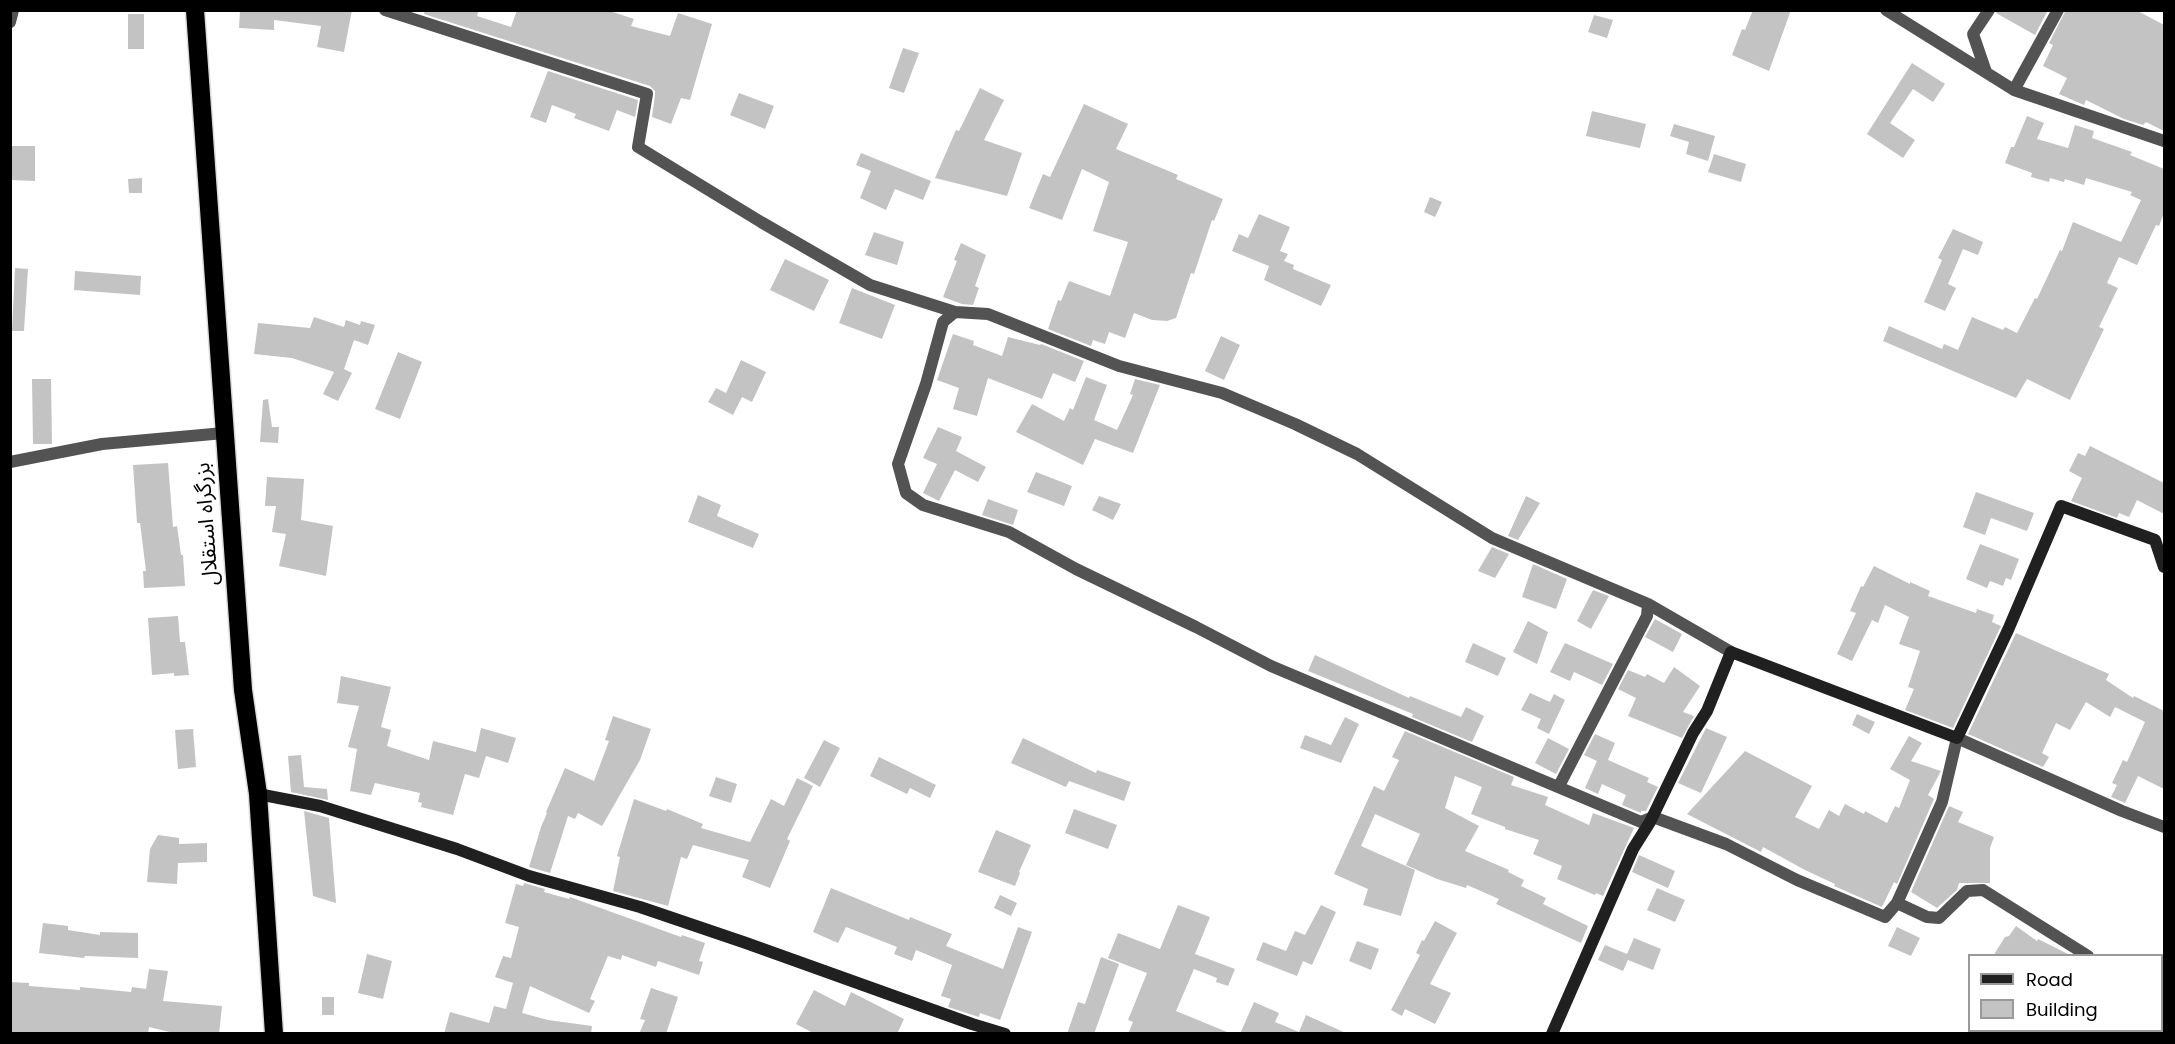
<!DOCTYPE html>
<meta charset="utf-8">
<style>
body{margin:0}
#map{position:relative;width:2175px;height:1044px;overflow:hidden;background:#fff;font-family:Poppins,sans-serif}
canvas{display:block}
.frame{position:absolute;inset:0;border:12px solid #000;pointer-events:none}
.legend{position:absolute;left:1968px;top:954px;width:195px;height:78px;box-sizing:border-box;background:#fff;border:2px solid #999;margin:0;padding:8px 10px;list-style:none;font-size:18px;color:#000}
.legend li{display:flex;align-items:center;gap:12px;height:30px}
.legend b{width:30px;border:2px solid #999}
</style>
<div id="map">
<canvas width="2175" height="1044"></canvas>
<div class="frame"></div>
<ul class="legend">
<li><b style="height:8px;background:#202020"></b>Road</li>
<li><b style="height:16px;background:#c3c3c3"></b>Building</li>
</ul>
</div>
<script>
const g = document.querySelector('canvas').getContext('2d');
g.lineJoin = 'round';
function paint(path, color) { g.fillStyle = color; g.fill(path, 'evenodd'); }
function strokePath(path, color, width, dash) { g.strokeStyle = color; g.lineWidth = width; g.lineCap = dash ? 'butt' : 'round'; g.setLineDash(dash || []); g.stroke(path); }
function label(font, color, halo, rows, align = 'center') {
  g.font = font + ' Poppins,"Noto Sans Arabic",sans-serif'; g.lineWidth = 6; g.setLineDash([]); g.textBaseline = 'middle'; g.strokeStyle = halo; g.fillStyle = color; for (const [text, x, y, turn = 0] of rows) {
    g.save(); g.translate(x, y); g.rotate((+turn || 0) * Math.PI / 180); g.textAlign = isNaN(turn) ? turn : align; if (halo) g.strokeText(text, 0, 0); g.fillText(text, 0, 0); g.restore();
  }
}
paint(new Path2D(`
 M240,10H352L344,52L317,47L321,26L274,20V30L239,28Z
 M425,10H479L477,16L511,27L517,10H607L634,19L631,26L670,36L678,13L712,24L690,100L681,98L671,124L652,117L655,95V91L650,86L424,14Z
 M1753,10H1791L1769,71L1732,55L1742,29L1745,30Z
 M1997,10H2048L2035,35L1996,13Z
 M2066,10H2136L2164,25V131L2146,122L2143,125L2124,119L2086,100L2084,105L2059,94L2067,78L2043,66L2053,45L2049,43Z
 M128,14H144V49H128Z
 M1594,15L1613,20L1607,38L1588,32Z
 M903,48L919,53L904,93L889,88Z
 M1912,63L1945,84L1933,102L1913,89L1890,123L1915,140L1903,158L1867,134Z
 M548,71L638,100L635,117L617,110L609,131L574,118L576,114L552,105L546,123L530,117Z
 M980,88L1004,100L984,140L1022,153L1007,196L935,178L956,130L959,131Z
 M739,93L774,106L765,129L730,115Z
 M1084,104L1128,124L1116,149L1178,175L1176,179L1223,199L1214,221L1212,220L1194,274L1191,273L1176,318L1167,321L1152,320L1134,313L1125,338L1109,332L1105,344L1093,340L1091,346L1048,329L1058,300L1061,301L1069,281L1110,296L1128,242L1093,231L1109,182L1082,169L1062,220L1029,208L1043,174L1050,177Z
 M1592,111L1646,124L1640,148L1586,136Z
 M2027,116L2044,123L2037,139L2068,148L2075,125L2094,131L2092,138L2132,152L2130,155L2164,169V213L2159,226L2156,225L2137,265L2119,257L2107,283L2118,288L2099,327L2104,329L2070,400L2027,379L2016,398L1883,341L1889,326L1942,349L1944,344L1958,350L1972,317L2003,330L2005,327L2017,333L2035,298L2037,299L2060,250L2062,251L2073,222L2121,242L2141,200L2130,195L2132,192L2086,178L2084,185L2065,179L2064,182L2050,178L2049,182L2031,177L2032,173L2005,163L2011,147H2014Z
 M1674,124L1715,136L1708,161L1686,154L1689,142L1670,136Z
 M10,146H35V181L10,180Z
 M861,153L931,181L923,200L895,189L886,210L860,198L871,171L856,165Z
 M1714,154L1746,164L1741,182L1708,172Z
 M142,178V193H129L128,179Z
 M1430,197L1442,202L1435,217L1424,212Z
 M1259,214L1290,227L1280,251L1288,254L1284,261L1294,265L1293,269L1331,285L1321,306L1264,280L1269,266L1232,251L1239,234L1248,238Z
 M1953,229L1983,242L1978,255L1963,249L1948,284L1956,288L1945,311L1924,302L1942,260L1938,258Z
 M874,232L904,242L897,265L865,255Z
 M961,243L986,255L975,286L979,288L973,305L962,304L943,297L957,261L954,260Z
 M785,259L829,280L814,311L770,290Z
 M15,268L28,269L24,331H12Z
 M75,271L141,276L140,295L74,290Z
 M852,288L895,305L882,339L839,323Z
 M314,317L344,327L346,320L360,325L361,321L375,325L368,345L354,340L344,369L352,373L338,401L323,394L334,372L292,358L254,354L258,323L310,328Z
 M953,334L974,341L973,345L1002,356L1008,337L1040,345L1041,344L1084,361L1075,382L1053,373L1042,399L988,378L977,416L953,409L959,388L937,380Z
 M1221,336L1240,345L1224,380L1205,371Z
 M398,352L422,362L400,419L375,409Z
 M741,360L766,372L752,402L742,397L733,415L708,402L716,388L726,393Z
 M1086,377L1107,385L1094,420L1117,430L1133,395L1130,394L1135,379L1160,385L1133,453L1095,439L1083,465L1016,432L1032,404L1064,421L1070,408L1073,410Z
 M32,379H51L52,444H33Z
 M268,399L272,427H279L278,443L260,442L263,400Z
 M938,427L962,437L956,451L986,467L978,482L955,470L939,501L923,493L937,464L923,458Z
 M2090,446L2164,483V514L2137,500L2129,517L2119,513L2117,518L2071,501L2082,478L2069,471L2078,453L2085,456Z
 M168,463L173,527L177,526L181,555H183L185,586L144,588L143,571H146L140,523H137L133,465Z
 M1036,472L1072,486L1064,506L1027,492Z
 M267,477L304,479L301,520L333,526L326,576L279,566L286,534L272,532L276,506H265Z
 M1976,492L2034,513L2027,531L1991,518L1985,535L1963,527Z
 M698,495L721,505L717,516L759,534L753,548L688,522Z
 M1099,496L1121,504L1113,520L1092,510Z
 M1526,496L1540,503L1518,540L1508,536Z
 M988,499L1018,510L1013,525L982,515Z
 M1980,544L2019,559L2011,580L2006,578L2003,586L1990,581L1987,588L1966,579Z
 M1492,547L1509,554L1495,578L1478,571Z
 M1533,564L1567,579L1556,609L1522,597Z
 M1874,566L1910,584V582L1930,591L1928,596L1976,613L1977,609L1994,615L1992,622L2001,626L1953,728L1905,710L1914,689L1908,687L1920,651L1899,644L1909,617L1885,605L1878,623L1872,620L1852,661L1837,654L1856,613L1850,611L1861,586L1863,587Z
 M1593,590L1609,596L1591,629L1577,621Z
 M178,616L180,642H185L189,675L174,676V673L152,675L148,618Z
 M1655,619L1682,634L1673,652L1645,637Z
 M1528,621L1548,632L1537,664L1513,652Z
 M2016,633L2109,674L2106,680L2133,698L2134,696L2164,711V789L2138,776L2125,803L2111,797L2117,785L2112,783L2123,760L2127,762L2145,722L2115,707L2110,717L2086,702L2070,730L2056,723L2042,753L2049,757L2043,767L1968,734Z
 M1473,643L1506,658L1498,676L1465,662Z
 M1565,643L1613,664L1602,685L1574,672L1570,681L1550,672Z
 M1315,655L1409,698L1410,696L1461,717L1466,707L1484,716L1472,742L1412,717L1413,714L1308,671Z
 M1674,667L1700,686L1683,712L1694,716L1682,738L1628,716L1636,698L1618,689L1628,670L1645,677L1647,674L1664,683Z
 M341,676L391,687L381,727L391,730L387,746L429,760L433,741L476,752L481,728L516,738L508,763L486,756L479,778L465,774L453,815L421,807L422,803L418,802L420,793L375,783L371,795L350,791L357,749L348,747L359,706L337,703Z
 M1530,693L1550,702L1554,694L1565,700L1549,734L1537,728L1541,719L1521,710Z
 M1857,714L1875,722L1869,734L1852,725Z
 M613,716L651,729L640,760L602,826L578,813L575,819L568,816L550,873L529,867L541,827L547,813L546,812L565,768L594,781L609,741L605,740Z
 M1345,717L1359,724L1341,763L1300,748L1305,735L1331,745Z
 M1706,728L1727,737L1701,793L1678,783Z
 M193,729L196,767L178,769L175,730Z
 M1405,731L1514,777L1511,785L1548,797L1545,805L1589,825L1593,813L1634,828L1603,896L1596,893L1595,895L1557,879L1562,866L1533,854L1539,840L1505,829V827L1471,814L1482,787L1455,776L1445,808L1479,826L1465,851L1509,870L1508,872L1524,880L1521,886L1546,898L1543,904L1588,926L1581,943L1496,904L1499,899L1467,885L1466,888L1437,879L1406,865L1420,834L1375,814L1361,846L1415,870L1401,916L1363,905L1368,889L1334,874L1374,786L1384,791L1399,760L1392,757Z
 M1595,734L1615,743L1608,760L1649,778L1647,782L1658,787L1646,811H1641V813L1622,805L1626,795L1602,784L1598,794L1585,788L1597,761L1584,755Z
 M1909,736L1922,743L1911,761L1941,771L1928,795L1934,799L1897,884L1894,882L1882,907L1834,886L1835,884L1805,870L1763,847L1761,852L1687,814L1745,751L1812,786L1795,817L1819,829L1829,810L1839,816L1845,804L1864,814L1865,811L1887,823L1895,806L1899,808L1910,780L1890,769Z
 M1023,738L1096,773L1097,770L1131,782L1124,801L1069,781L1066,787L1011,763Z
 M1548,738L1569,749L1556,774L1535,763Z
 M824,740L840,748L820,787L804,778Z
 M301,755L304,787L327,789L328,800L291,792L288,756Z
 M879,757L936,785L930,798L910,788L907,794L870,776Z
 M716,777L737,784L731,803L709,796Z
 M797,778L813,786L787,839L790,841L770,888L742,877L749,860L693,845L687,859L681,857L668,906L613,891L620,857L617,856L634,799L666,811L667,809L703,824L701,828L750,842L771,799L784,806Z
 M1949,806L1963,812L1958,822L1994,837L1990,848V883H1959L1957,890L1937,908L1911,892Z
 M1074,809L1117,825L1108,849L1065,833Z
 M304,811L329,818L336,903L313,896Z
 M996,830L1031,845L1019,872L1020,873L1015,886L978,872Z
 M158,835L179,838V844L207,843V862L178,863L177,884L147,882L150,849Z
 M1639,855L1675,871L1668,888L1632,872Z
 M524,883L545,889L544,892L569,899L570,897L681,937L682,935L705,943L699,961L703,962L699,975L658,961L656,967L622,955L621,960L608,956L590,999L595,1001L589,1013L530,986L522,1013L548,1020L592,1026L591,1034H444L450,1012L489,1023L494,1006L506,1009L513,983L495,977L503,956L511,958L519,927L505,923L516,884L523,886Z
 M831,888L909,920L910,917L952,934L946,946L1003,969L1018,927L1032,932L1000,1020L980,1013L979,1017L948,1007L951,999L941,996L952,965L916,950L912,961L894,954L897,947L846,927L838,943L813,932Z
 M1657,888L1685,900L1675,922L1647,910Z
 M1000,895L1017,903L1011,916L994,908Z
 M1178,905L1210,917L1195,954L1235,969L1228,986L1216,982L1217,978L1194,969L1176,1011L1232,1034H1128L1133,1022L1128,1020L1147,973L1108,958L1118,933L1160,949Z
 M1321,905L1336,912L1312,965L1303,961L1297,976L1256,960L1263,942L1286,951L1295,931L1305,935Z
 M1435,921L1457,933L1430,984L1451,993L1435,1024L1405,1009L1402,1016L1391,1010L1420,955L1416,953L1422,940L1424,941Z
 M43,923L68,926V930L100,935V932L138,933V958L85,956L84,958L39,953Z
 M2016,926L2037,941L2038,939L2072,956H1993L2005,937L2009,936Z
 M1897,927L1920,938L1911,956L1888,946Z
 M1634,938L1661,949L1653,970L1628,960L1623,971L1598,960L1605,945L1627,954Z
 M1357,941L1379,949L1371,970L1349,961Z
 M367,954L392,961L383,999L358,993Z
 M1101,957L1119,964L1094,1034H1067L1078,1002L1085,1004Z
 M149,969L168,971L163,1001L222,1006L219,1034H178L149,1027L148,1034H10V982L29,983V986L80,990V987L131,992L132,987L146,989Z
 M651,988L678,997L666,1034H639L645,1020L640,1019Z
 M814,990L845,1006L851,992L904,1019L897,1034H815L796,1024Z
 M322,997H334V1015H322Z
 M1254,1002L1279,1013L1275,1022L1299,1032L1306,1015L1348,1034H1240Z`), '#c3c3c3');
const highway = new Path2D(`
 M195,10L243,690L258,794L274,1034`);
strokePath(highway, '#dbdbdb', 21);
strokePath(new Path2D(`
 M385,10L647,94L638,147L761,222L870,285L955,312L988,314L1119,366L1222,393L1295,424L1357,454L1492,538L1648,604L1731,652
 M1886,10L2014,90L2164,141
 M10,22L13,10
 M1986,72L1973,34L1989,10
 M2014,90L2058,10
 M955,312L943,322L926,384L898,464L906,493L923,505L1009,532L1076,569L1196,627L1271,666L1641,822L1653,817L1726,844L1797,880L1885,917L1897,903L1927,917L1939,918L1967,891L1983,890L2088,956
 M10,462L102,444L224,433
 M1559,786L1647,616L1648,604
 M1897,903L1942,802L1957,738L2122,811L2164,827
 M2162,987L2164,988`), '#535353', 12);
strokePath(new Path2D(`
 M258,794L320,806L457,849L529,876L640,907L746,943L972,1024L1005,1034
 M1552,1034L1633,849L1650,822L1693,733L1707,711L1731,652L1957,738L2008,630L2061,506L2155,540L2164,567`), '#202020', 12);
strokePath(highway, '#000', 18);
label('21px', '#000', '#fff', [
 ["بزرگراه استقلال",208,524,-94]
]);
</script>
